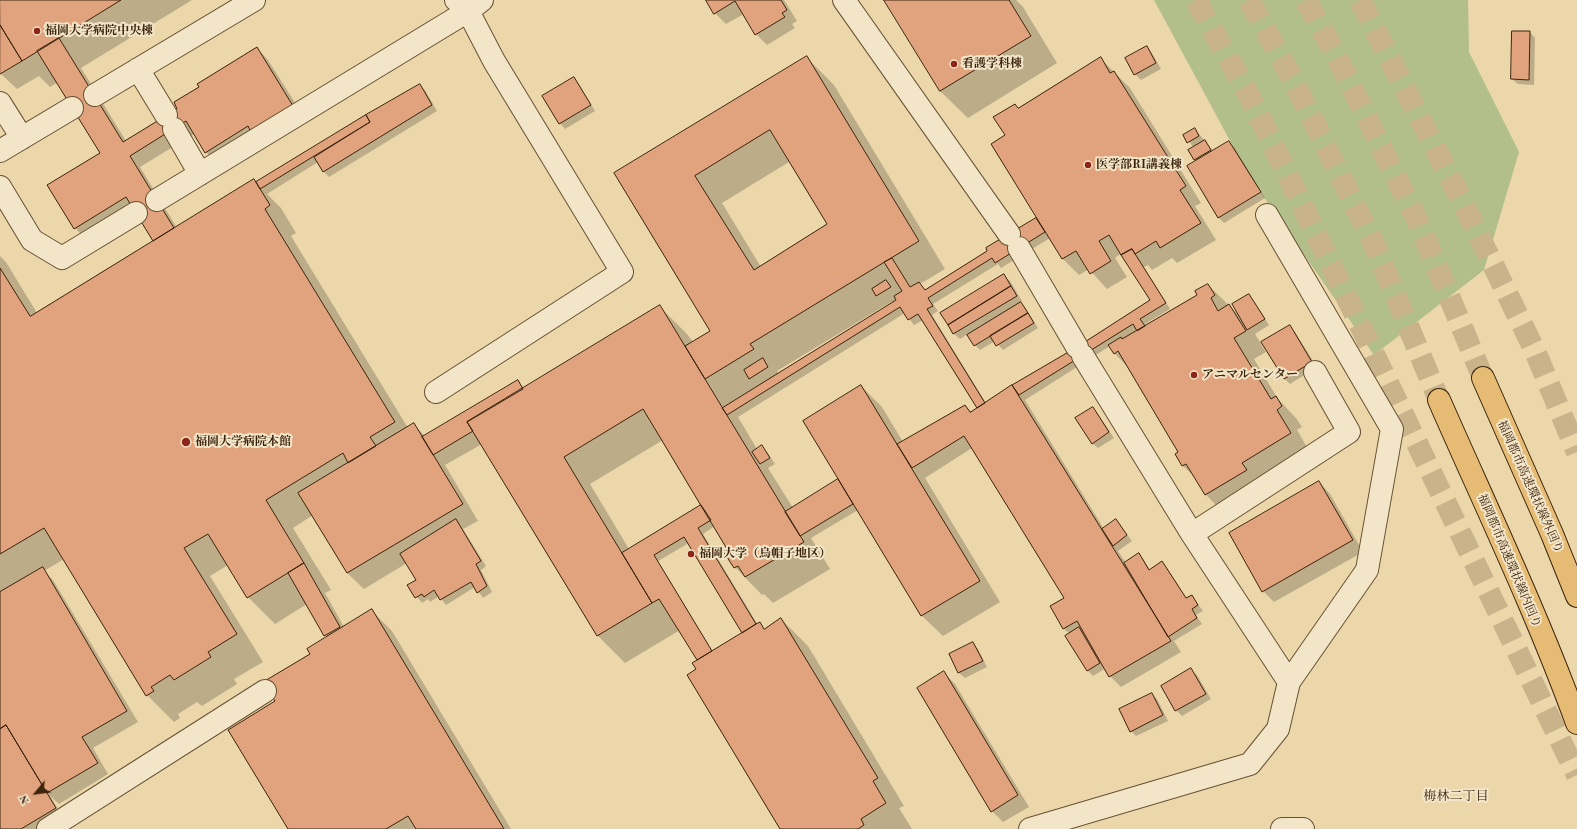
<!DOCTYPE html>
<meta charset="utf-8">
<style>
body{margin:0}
#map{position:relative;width:1577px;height:829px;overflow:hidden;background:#ebd7aa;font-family:"Old Standard TT",serif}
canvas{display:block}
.north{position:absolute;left:16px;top:773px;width:40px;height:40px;-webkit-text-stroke:3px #f2e5c8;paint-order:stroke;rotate:241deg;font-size:11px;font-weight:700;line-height:16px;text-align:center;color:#3c230c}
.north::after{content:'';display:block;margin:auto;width:14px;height:18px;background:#3c230c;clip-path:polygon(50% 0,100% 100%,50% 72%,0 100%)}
</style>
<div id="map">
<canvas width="1577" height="829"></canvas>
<div class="north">N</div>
</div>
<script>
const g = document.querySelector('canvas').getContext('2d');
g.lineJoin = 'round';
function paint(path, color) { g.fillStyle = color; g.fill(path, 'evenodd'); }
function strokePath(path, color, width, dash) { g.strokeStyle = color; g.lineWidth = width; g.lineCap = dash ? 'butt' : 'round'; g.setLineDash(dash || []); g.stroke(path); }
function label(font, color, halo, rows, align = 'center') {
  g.font = font + ' "Old Standard TT","Noto Serif JP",serif'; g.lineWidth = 4; g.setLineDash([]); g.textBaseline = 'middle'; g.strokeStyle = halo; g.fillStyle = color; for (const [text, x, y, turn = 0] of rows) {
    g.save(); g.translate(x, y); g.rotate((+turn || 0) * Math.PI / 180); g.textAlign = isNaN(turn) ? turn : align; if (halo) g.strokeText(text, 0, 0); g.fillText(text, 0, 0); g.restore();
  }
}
paint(new Path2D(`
 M1154,0H1468L1469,52L1519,152L1484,270L1374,355L1249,176Z`), '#b3bf8b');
paint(new Path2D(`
 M0,0H192L81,68L126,141L179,109L200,87L257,48L268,60L304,117L217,163L206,152L194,134L140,167L177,228L254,181L257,183L367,115L419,85L425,90L437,111L329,177L324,172L318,162L267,194L281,208L296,233L291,236L408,428L414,425L426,437L518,382L525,389L660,307L687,334L693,342L711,331L616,173L807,58L834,85L945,269L920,284L926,291L989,251L987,249L1037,218L1006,136L1019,109L1100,58L1130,88L1201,203L1195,206L1216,240L1177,263L1172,258L1152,270L1148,265L1144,267L1170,309L1145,324L1146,327L1198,296L1208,285L1239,315L1249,295L1254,301L1269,325L1255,334L1266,352L1254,359L1278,399L1296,418L1302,427L1297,430L1311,454L1226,515L1205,494L1197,479L1183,466L1176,454L1180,453L1130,369L1115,354L1110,346L1025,400L1104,529L1116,520L1132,541L1118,551L1126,563L1139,554L1144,560L1150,570L1162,562L1167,568L1187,599L1192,596L1203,611L1196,615L1202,624L1174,641L1181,652L1121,687L1110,676L1106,668L1093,676L1088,671L1066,636L1070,634L1064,629L1051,606L1065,598L972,448L925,478L1000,602L943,636L922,616L858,510L811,538L830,569L773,603L764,594L762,595L735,567L729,549L715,526L703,534L758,625L759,624L765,629L781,619L808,646L904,806L899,808L912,829H782L698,669V661L680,630L625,663L598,636L482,444L445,465L478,521L463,529L486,566L481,570L492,592L483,598L475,587L446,605L439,596L430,602L428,599L422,603L408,586L417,580L407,563L364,589L347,573L313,515L293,528L331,590L325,593L344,627L372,611L392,631L511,829H289L277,702L311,655L327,637L307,604L275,624L248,597L228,565L210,576L263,662L234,679L237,684L202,706L197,702L178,714L180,718L174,722L147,695L64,559L44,571L53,580L138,722L93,748L108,774L59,804L50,796L61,814L35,829H0V256L6,262L37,313L155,241L135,210L86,239L75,228L101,153L58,82L50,87L39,76L17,89L0,73ZM789,162L829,225L761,267L722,203ZM1050,238L1063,259L1079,275L1089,269L1107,289L1127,277L1115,258L1122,253L1151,300L1078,348L986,403L932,315L938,311L933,304L998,264L1001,268ZM891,302L892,303L779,374L777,371ZM905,313L914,325L923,320L978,408L972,412L965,406L903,442L882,407L861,386L840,480L793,508L768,468L775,464L767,452L762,447L757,449L738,417ZM663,440L702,505L629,549L590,484ZM689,543L744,633L713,652L658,561Z
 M707,0H784L797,21L792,24L795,28L767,45L756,34L744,14L726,24L715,13Z
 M886,0H1016L1023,7L1057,63L968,118L940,91Z
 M1530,32L1535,38L1534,85L1518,84L1512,79Z
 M1147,47L1152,53L1161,69L1141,80L1135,74L1127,59Z
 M574,78L579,84L595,111L565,129L560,123Z
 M1195,129L1213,151L1229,142L1234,147L1265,198L1224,223L1219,218L1188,167L1196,162L1194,160V148L1184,135Z
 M1004,276L1010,281L1022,301L1020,302L1026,309L1038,328L1003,350L995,341L980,350L975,345L968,334L960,339L954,334L942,313Z
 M1289,326L1295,332L1317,367L1290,384L1284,378Z
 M1093,409L1098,414L1114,438L1098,448L1092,443Z
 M1319,482L1330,494L1363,552L1274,602L1263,591Z
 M973,643L978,649L987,667L965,678L959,673L950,654Z
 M1191,670L1197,675L1211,699L1182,716L1176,710L1163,686Z
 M944,673L955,684L1029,807L1003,822L992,811Z
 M1152,694L1157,699L1168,721L1136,736L1131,731Z`), '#0003');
const building = new Path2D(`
 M0,0H121L22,61L0,25Z
 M706,0H781L787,10L782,13L785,17L755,35L735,1L714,14Z
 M884,0H1009L1031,36L940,91Z
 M0,25L22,61L0,74Z
 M1512,31H1530L1529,80L1511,79Z
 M59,38L123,142L177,109L174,102L199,87L197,84L257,47L293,106L251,132L248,126L205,153L186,121L130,156L174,228L153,241L126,197L74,229L47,185L100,153L37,51Z
 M1147,46L1156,63L1134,75L1125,58Z
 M807,56L919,241L750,344L754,349L705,379L685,346L710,331L614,173ZM770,130L827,224L754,270L695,176Z
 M1101,57L1110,73L1114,71L1186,186L1180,190L1201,223L1160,248L1156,241L1135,254L1132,249L1121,255L1109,235L1099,241L1111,261L1090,274L1076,251L1062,259L991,144L1005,135L993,117L1015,104L1018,108Z
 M574,77L591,105L559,124L542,96Z
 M420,84L432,105L323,172L314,157L370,122L366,115Z
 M366,115L370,122L260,189L256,182Z
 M1195,128L1199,136L1187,143L1183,135Z
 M1205,140L1211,150L1194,160L1188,150Z
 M1229,141L1261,192L1218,218L1187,166Z
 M254,179L270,205L265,209L395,422L370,437L376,446L348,463L343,453L266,500L304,563L247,598L208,534L184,548L237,634L208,652L211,657L174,680L170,675L151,687L154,691L146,696L44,528L0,554V268L30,316Z
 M1036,218L1045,232L995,263L992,258L928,298L933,306L927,309L985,403L977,408L918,314L908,320L900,307L727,415L722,408L896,300L894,296L902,291L884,262L892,258L910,287L919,282L925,290L987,251L986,248Z
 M1132,249L1166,303L1140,319L1145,326L1137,331L1133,324L1019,395L1012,385L1077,347L1150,300L1121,255Z
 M1004,274L1011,286L948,325L940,313Z
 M886,280L891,287L876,296L872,289Z
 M1208,284L1215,295L1211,298L1218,311L1229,304L1246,331L1234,338L1271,399L1276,396L1282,406L1277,410L1291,433L1242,463L1247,470L1205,495L1186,464L1182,466L1175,454L1178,452L1118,351L1114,354L1108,345L1121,337L1122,339L1197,295L1195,291Z
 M1011,286L1017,296L953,334L948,325Z
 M1249,294L1265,319L1247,330L1232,304Z
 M1021,302L1028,313L974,346L967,335Z
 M660,305L804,542L745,577L738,566L734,568L723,551L727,549L643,409L564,457L652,603L597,636L467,422Z
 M1028,313L1034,323L996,346L990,336Z
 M1290,325L1312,362L1284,379L1261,342Z
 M763,358L768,367L749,379L744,370Z
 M518,380L523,389L467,422L473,431L433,455L422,437Z
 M861,385L980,581L921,616L803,421Z
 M1012,385L1171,641L1109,677L1077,621L1063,629L1050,606L1064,598L964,436L912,468L897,444L965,405L970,412Z
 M1093,407L1109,432L1092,444L1075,418Z
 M414,423L463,504L347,573L298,493Z
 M762,445L770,458L760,464L752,452Z
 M838,479L853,504L800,536L785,512Z
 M1319,481L1353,540L1262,592L1229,533Z
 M701,505L711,520L698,528L756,624L742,633L684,537L654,555L712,651L697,660L659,599L652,603L622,553Z
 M456,519L481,561L476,564L487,586L477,593L471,582L440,600L434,590L424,597L422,594L415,598L407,585L416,580L400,554Z
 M1116,519L1127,535L1113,546L1102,529Z
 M1139,553L1149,570L1162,561L1186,598L1192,595L1198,605L1192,609L1197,618L1168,637L1124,563Z
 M304,563L340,627L324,636L288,573Z
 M43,567L127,711L82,737L98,763L47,793L6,725L0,729V592Z
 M372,609L504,829H416L408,816L386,829H288L228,730L275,701L263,682L310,654L307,649Z
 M781,618L878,778L873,781L886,803L861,819L864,825L858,829H780L687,675L696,669L692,663L756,624L760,622L764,629Z
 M1079,627L1100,663L1087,671L1065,636Z
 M973,642L983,661L958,673L949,654Z
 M1191,668L1206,694L1175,711L1161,686Z
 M944,671L1018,795L991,812L917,688Z
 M1152,693L1163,715L1130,732L1119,709Z
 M6,725L56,808L21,829H0V729Z`);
paint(building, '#e1a37e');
strokePath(building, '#3c230c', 1);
strokePath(new Path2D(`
 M1196,0L1251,99L1577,775
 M1249,0L1292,78L1374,244L1439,400
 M1306,0L1336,55L1419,224L1483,378
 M1360,0L1464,205L1535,351L1577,452`), '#c8b38a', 22, [22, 11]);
const minor = new Path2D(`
 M456,0L468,11L482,0
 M844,0L1009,234
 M138,69L166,115
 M95,95L254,0
 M0,103L22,138
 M174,129L200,174
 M0,151L72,108
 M0,187L32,240L62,258L136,213
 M157,200L468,11L494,61L622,272L436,392
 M1267,215L1392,429L1367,570L1289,682
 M1019,248L1077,347
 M1192,534L1349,432L1315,372
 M48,829L265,691
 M1030,829L1250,764L1278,729L1289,682L1192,534L1083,356
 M1282,829H1303`);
const highway = new Path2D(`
 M1483,378L1552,534L1577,596
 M1439,400C1486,507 1537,613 1577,723`);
strokePath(minor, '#685034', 24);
strokePath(highway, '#3c230c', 24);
strokePath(minor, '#f2e5c8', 22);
strokePath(highway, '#e6bc75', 22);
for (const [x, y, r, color] of [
 [37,31,4,"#8f2418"],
 [954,64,4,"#8f2418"],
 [1088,165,4,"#8f2418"],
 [1194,375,4,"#8f2418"],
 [186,442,5,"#8f2418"],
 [691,554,4,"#8f2418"]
]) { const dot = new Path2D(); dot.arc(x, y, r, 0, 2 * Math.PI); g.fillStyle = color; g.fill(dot); strokePath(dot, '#f2e5c8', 1.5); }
label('bold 12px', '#3c230c', '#f2e5c8', [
 ["福岡大学病院中央棟",45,31],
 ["看護学科棟",962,64],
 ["医学部RI講義棟",1096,165],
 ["アニマルセンター",1202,375],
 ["福岡大学病院本館",195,442],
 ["福岡大学（烏帽子地区）",699,554]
], 'left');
label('12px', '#3c230c', '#f2e5c8', [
 ["福岡都市高速環状線外回り",1530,487,66],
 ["福岡都市高速環状線内回り",1509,561,67]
]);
label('13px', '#3c230c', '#f2e5c8', [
 ["梅林二丁目",1456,797]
]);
</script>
